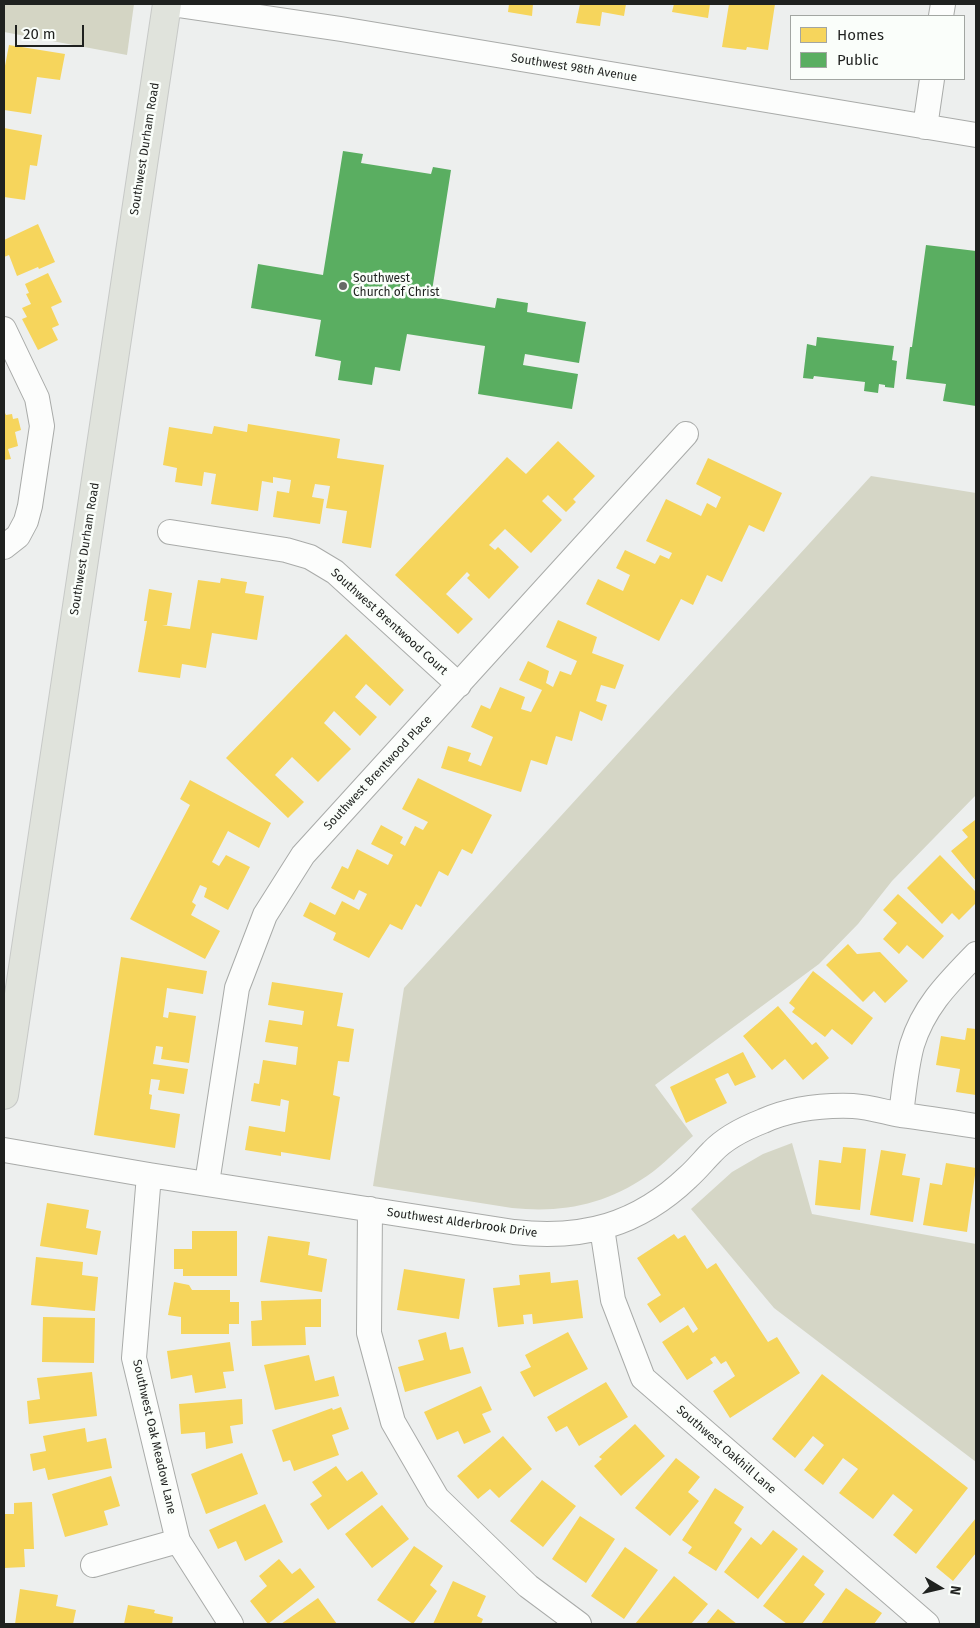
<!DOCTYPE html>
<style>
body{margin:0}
#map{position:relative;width:980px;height:1628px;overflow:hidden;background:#edefee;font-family:"Fira Sans",sans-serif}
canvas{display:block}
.frame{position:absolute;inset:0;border:5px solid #1f211f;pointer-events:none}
.legend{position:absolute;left:790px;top:15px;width:175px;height:65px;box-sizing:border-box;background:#fafefa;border:1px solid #a2a6a2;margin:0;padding:6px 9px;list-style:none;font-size:15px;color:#1f211f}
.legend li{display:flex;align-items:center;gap:10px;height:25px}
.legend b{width:25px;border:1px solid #a2a6a2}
.north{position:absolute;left:915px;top:1563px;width:50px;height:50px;-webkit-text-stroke:4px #fafefa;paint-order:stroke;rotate:99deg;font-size:14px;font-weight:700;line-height:20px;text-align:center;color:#1f211f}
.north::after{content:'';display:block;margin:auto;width:18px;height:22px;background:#1f211f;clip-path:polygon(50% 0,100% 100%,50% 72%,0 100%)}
.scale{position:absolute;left:15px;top:25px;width:69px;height:22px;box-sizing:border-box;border:2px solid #1f211f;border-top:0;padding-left:6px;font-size:15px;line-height:18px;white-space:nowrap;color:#1f211f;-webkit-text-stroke:4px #fafefa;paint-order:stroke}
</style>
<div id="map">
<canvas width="980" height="1628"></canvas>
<div class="frame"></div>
<ul class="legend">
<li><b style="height:14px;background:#f6d55c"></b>Homes</li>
<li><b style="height:14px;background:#5aae61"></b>Public</li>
</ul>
<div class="north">N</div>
<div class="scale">20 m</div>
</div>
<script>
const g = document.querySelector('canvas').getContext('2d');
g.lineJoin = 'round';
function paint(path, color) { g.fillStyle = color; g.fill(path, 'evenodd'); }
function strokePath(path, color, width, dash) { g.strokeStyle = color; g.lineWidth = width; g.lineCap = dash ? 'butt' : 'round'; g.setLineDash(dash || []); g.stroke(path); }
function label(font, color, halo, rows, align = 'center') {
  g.font = font + ' "Fira Sans",sans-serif'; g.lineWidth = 5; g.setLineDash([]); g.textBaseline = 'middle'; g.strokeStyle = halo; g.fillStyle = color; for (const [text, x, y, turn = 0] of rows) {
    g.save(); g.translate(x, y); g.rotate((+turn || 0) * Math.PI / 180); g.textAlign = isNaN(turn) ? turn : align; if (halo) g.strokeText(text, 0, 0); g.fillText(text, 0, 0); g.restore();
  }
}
paint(new Path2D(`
 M871,476L976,493V795L892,881L858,924L819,964L655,1085L693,1136C678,1149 663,1165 647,1176C604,1205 563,1213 512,1208L373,1186L404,988Z
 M792,1143L812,1214L976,1244V1462L774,1308L691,1209L732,1172L763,1154Z`), '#d5d6c6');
paint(new Path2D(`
 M4,4H134L127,55L4,32Z`), '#d4d5c4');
paint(new Path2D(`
 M509,4H533L532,16L508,12Z
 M580,4H626L624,16L602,12L600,26L576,23Z
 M674,4H710L708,18L672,12Z
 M729,4H775L768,50L747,47L746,50L722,47Z
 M9,45L65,54L60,80L37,77L31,114L4,110V71Z
 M4,128L42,135L37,166L30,165L25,200L4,197Z
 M38,224L55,262L39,269L38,267L17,276L9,255L4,257V240Z
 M48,273L62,302L51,307L59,325L52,328L58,340L38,350L22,319L27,317L22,308L31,304L26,294L29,293L25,284Z
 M4,411L6,415L12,414L13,419L18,418L21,430L15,432L18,446L8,449L11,459L4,460Z
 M248,424L340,439L337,458L384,465L371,548L342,543L347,511L326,508L330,486L315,484L312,497L324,499L320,524L273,517L277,491L289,493L291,480L273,477V483L262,481L258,511L211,504L216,474L204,472L202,486L175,482L177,468L163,465L169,427L212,434L214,426L247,432Z
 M558,441L595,476L573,499L576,502L566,512L548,495L542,501L562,520L531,553L505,529L489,545L495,550L498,547L519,567L489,599L467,578L470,575L467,572L446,594L473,619L458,634L395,575L507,457L526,474Z
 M708,458L782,493L764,532L749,525L722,582L707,575L693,605L681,599L659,641L586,604L598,579L623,591L630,575L616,568L625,550L655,564L660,555L669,559L672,553L646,541L666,499L701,516L707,503L716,508L721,497L696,484Z
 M221,578L247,582L245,593L264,596L257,640L212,633L206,668L182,664L180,678L138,672L147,621H144L149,589L172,593L167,625H162L190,629L198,580L220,583Z
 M558,620L597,637L592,653L624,665L615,689L601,685L596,701L607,705L602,721L580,711L572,741L556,736L547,765L531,760L521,792L441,768L448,746L471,753L468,761L481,766L493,737L471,727L481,705L490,709L500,687L525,697L521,709L531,712L542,690L519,680L528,661L549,671L546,683L553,687L560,671L571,675L577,661L546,647Z
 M346,634L404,690L390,706L366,684L355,697L377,717L360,736L334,711L324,723L351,749L318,782L292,757L275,775L304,802L288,818L226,758Z
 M418,778L492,815L472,854L462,849L448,876L439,871L421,907L416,904L402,930L390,924L369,958L333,940L336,933L303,916L310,902L335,915L342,901L359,910L367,894L359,890L354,900L331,888L342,866L348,869L357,849L388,865L393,855L371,844L381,825L403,837L400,843L405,846L415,826L423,830L428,822L402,809Z
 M190,780L271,823L259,848L228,831L212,862L219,866L226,855L250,867L228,910L204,897L207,888L200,885L192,902L196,905L191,915L220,931L205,959L130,919L190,805L180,799Z
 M975,820L976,821V881L951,851L968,837L962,830Z
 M940,855L976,892V903L959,920L952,913L942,924L907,888Z
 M898,894L944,936L923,959L907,945L899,954L883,939L897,923L883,910Z
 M848,944L857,954L880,952L908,981L885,1003L874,991L863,1002L826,965Z
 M121,957L207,971L203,994L167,988L163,1017L168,1018L169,1012L196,1016L189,1063L161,1059L163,1047L156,1046L153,1064L188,1069L184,1094L158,1090L160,1080L151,1079L149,1094L152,1095L150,1109L180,1114L175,1148L94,1135Z
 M813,971L873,1018L852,1045L832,1029L825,1037L792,1012L795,1008L789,1003Z
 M272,982L343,993L337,1026L354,1029L349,1062L338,1061L333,1095L340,1097L330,1160L281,1152V1156L245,1150L249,1126L285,1132L289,1101L281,1099L280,1106L251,1101L254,1083L259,1084L263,1060L296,1065L298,1047L265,1042L269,1020L302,1025L304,1011L268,1005Z
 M778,1006L812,1045L816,1042L829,1058L803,1080L785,1059L772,1070L743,1036Z
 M967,1028L976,1029V1095L956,1092L960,1069L936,1065L941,1036L965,1040Z
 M743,1052L756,1077L735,1086L728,1073L715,1079L727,1103L686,1123L670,1087Z
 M843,1147L866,1149L860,1210L815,1205L819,1160L841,1163Z
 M881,1150L906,1154L902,1175L920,1178L913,1222L870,1215Z
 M946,1163L976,1168L967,1232L923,1225L930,1183L942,1185Z
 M47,1203L89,1210L86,1228L101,1231L97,1255L40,1246Z
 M192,1231H237V1276H183V1269H174V1249H192Z
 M674,1234L678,1239L685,1235L707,1269L716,1263L768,1342L777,1337L800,1373L730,1418L713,1391L735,1376L726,1361L721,1364L715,1356L710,1359L713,1363L687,1380L662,1342L688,1325L693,1333L698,1329L684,1307L660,1323L647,1304L661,1295L637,1258Z
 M268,1236L310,1242L308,1255L327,1259L322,1292L260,1282Z
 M36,1257L83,1262L82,1275L98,1277L95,1311L31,1305Z
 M404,1269L465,1279L459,1319L397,1310Z
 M550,1272L551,1283L578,1280L583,1318L533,1324L532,1314L523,1315L524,1324L498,1327L493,1288L520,1285L519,1275Z
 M174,1282L189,1285L192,1290H230V1302H239V1324H229V1334H181V1317L168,1315Z
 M321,1299V1327H305L306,1345L252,1346L251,1321L262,1320L261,1301Z
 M43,1317L95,1318L94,1363L42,1362Z
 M446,1332L450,1350L463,1347L471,1373L405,1392L398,1367L424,1360L418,1340Z
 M568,1332L588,1369L534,1397L520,1372L531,1367L525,1355Z
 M230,1342L234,1371L223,1372L226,1388L195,1393L192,1375L171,1379L167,1351Z
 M309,1355L315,1381L334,1376L339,1396L275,1410L264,1365Z
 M92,1372L97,1416L29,1424L27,1401L40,1399L37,1378Z
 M822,1374L968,1488L916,1554L893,1535L913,1510L893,1494L873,1519L839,1493L858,1469L843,1458L823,1485L804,1470L824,1445L813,1436L795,1458L772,1439Z
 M606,1382L628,1417L579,1446L567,1426L556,1432L547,1417Z
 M481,1386L492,1410L482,1414L491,1432L464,1444L458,1431L437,1440L424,1412Z
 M242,1399L243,1424L230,1426L233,1443L206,1449L205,1432L181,1434L179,1404Z
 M341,1407L349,1429L332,1435L339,1455L294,1471L290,1460L283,1462L272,1430L332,1408L333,1410Z
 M635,1424L665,1456L621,1496L594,1466L602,1459L599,1457Z
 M85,1428L87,1442L106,1438L112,1468L48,1480L45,1468L33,1471L30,1454L46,1451L43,1436Z
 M503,1436L532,1469L499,1498L490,1489L478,1499L457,1476Z
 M242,1453L258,1494L206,1514L191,1474Z
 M676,1458L700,1477L688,1492L699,1501L670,1536L635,1508Z
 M336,1466L347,1481L362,1471L378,1494L328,1530L310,1504L322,1496L312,1482Z
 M111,1476L120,1506L104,1511L108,1525L65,1537L52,1494Z
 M542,1480L576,1506L543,1547L510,1521Z
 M715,1488L744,1507L734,1523L742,1529L716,1571L688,1553L692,1547L682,1540Z
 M32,1502L34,1549H24L25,1567L4,1568V1514H14V1503Z
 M265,1504L283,1542L245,1561L236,1541L218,1549L209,1530Z
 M382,1505L409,1539L372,1568L345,1534Z
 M580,1516L615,1539L586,1583L552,1559Z
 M976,1518V1553L953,1581L936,1567Z
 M773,1530L798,1549L758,1599L724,1572L751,1537L761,1545Z
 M414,1546L443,1566L430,1585L437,1591L413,1624L377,1600Z
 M625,1547L658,1570L624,1619L591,1596Z
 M803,1555L824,1571L814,1585L825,1594L802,1624H787L763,1606Z
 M279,1559L292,1574L300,1568L315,1587L268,1624L250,1601L267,1586L259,1576Z
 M674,1576L708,1604L691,1624H635Z
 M453,1581L486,1596L477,1616L483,1619L481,1624H433Z
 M846,1588L882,1613L874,1624H821Z
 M20,1589L58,1595L56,1606L76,1610L73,1624H15Z
 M318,1598L337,1624H281Z
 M128,1605L155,1610L154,1613L173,1617L172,1624H124Z
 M718,1609L737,1624H706Z`), '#f6d55c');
paint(new Path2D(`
 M343,151L363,154L361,163L431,174L433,167L451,170L431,297L495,308L497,298L528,303L527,312L586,322L579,363L525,354L523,365L578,374L572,409L478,394L485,346L407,334L400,371L375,367L372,385L338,380L341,361L315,356L321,320L251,308L258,264L323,275Z
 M926,245L976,251V406L943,401L946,384L906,379L910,347H912Z
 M817,337L894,346L892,360L897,361L894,388L885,387V385L879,384L878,393L864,391L865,382L814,376L813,379L803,378L807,344L816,346Z`), '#5aae61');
const minor = new Path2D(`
 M171,4L341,29L976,135
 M941,16L943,4
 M925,127L932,79
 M4,329L37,398L42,426L30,506L26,521L18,536L4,547
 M170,532L286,550L310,557L335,572L459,685
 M901,1114C904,1092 906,1067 912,1045C924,1006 949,982 976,954
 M4,1150L149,1175L514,1232C583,1240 638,1225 688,1177C697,1169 704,1160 712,1152C725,1138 745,1128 763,1121C790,1109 824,1105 853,1106C869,1107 885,1112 901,1115C926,1118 951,1122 976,1126
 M149,1175L134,1358L178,1541L231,1624
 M207,1183L237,988L265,915L303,855L686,434
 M370,1209L369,1333L393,1422L437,1498L528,1586L579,1624
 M602,1228L613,1300L643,1378L927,1624
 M93,1565L178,1541`);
const major = new Path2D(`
 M4,1095L167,4`);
strokePath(minor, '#a9aba9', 26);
strokePath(major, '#c7c9c7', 30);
strokePath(minor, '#fcfdfc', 24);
strokePath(major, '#e0e3dc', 28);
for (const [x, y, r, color] of [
 [343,286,5,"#676967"]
]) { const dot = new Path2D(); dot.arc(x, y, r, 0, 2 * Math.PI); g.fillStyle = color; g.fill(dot); strokePath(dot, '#fafefa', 2); }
label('12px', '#1f211f', '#fafefa', [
 ["Southwest 98th Avenue",574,68,9],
 ["Southwest Durham Road",145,149,-81],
 ["Southwest Durham Road",85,549,-81],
 ["Southwest Brentwood Court",389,622,42],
 ["Southwest Brentwood Place",378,773,-47],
 ["Southwest Alderbrook Drive",462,1223,8],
 ["Southwest Oak Meadow Lane",154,1437,77],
 ["Southwest Oakhill Lane",726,1450,41]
]);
label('12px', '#1f211f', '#fafefa', [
 ["Southwest",353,279],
 ["Church of Christ",353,293]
], 'left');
</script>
